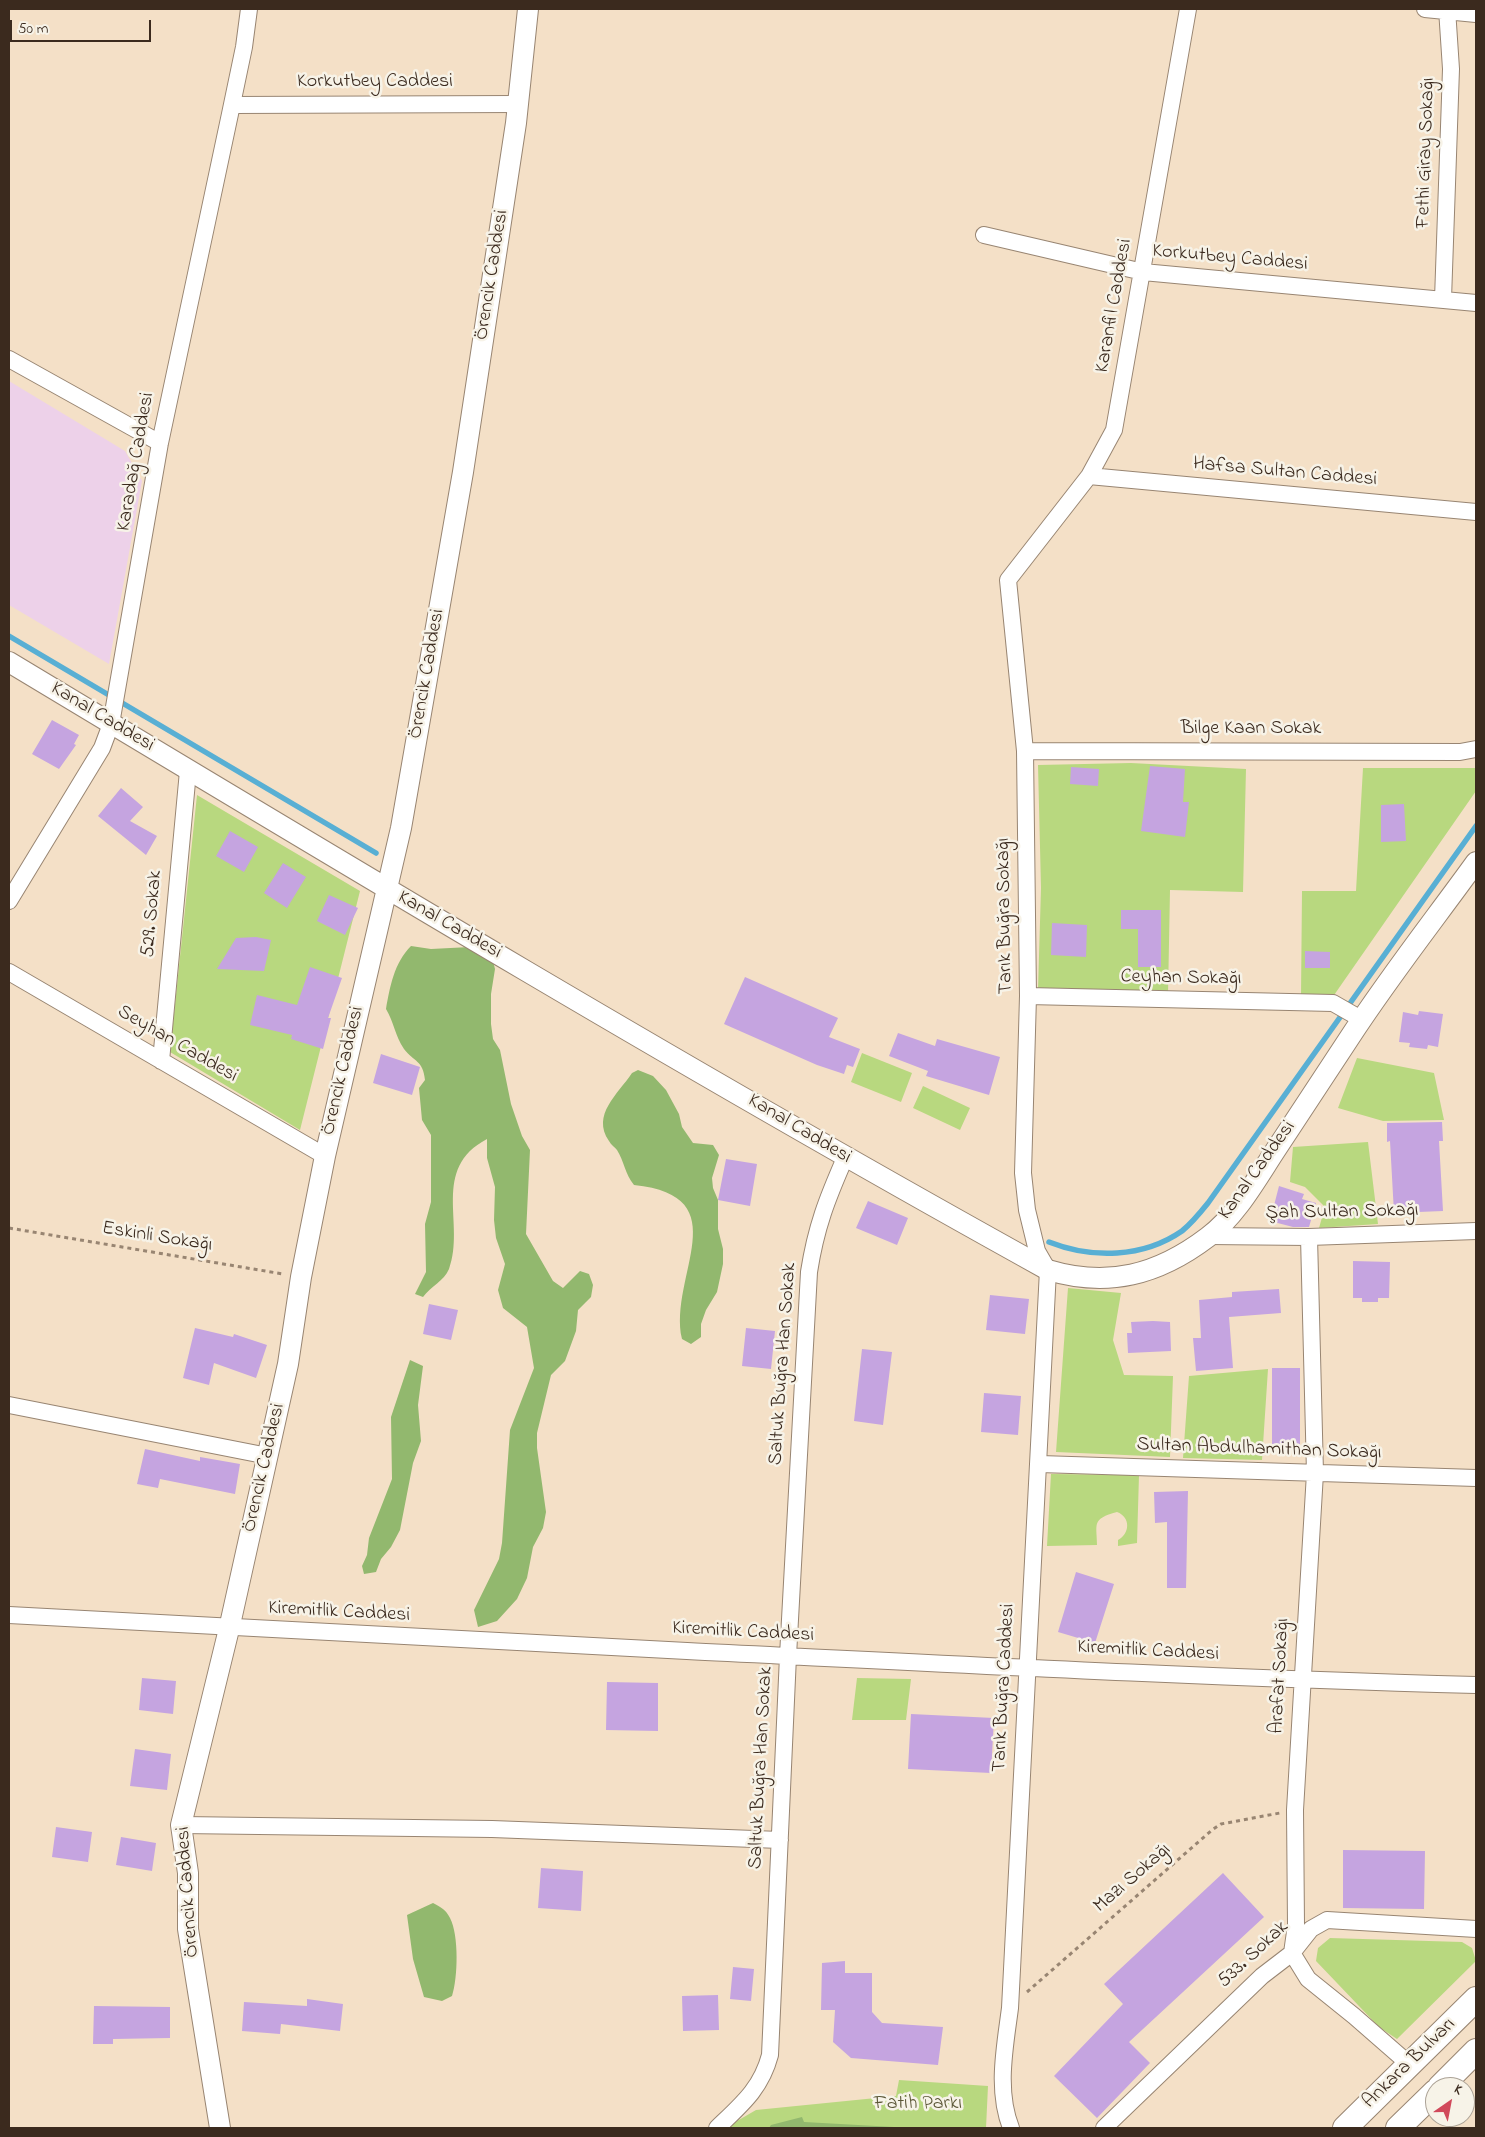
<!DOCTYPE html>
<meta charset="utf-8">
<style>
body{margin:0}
#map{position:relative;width:1485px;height:2137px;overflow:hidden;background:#f4e0c7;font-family:"Indie Flower",sans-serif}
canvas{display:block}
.frame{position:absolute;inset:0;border:10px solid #3b2a1e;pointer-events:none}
.north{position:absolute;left:1425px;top:2077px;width:50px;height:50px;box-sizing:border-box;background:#f7f3e8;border:1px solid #aca397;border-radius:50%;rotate:33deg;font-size:14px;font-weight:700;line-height:20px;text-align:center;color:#3b2a1e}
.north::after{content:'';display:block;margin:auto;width:18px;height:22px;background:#d1495b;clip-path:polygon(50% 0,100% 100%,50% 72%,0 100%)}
.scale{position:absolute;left:10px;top:20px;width:141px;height:22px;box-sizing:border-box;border:2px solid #3b2a1e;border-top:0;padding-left:6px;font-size:15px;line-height:18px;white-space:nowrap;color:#3b2a1e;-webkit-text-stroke:4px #f7f3e8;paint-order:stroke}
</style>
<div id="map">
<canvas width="1485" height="2137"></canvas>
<div class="frame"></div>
<div class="north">K</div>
<div class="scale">50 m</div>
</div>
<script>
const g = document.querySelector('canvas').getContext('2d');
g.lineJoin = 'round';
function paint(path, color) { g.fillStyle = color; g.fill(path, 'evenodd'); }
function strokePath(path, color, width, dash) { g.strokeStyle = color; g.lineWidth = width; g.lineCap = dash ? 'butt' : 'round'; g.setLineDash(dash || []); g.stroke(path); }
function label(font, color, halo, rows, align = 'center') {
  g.font = font + ' "Indie Flower",sans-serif'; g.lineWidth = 5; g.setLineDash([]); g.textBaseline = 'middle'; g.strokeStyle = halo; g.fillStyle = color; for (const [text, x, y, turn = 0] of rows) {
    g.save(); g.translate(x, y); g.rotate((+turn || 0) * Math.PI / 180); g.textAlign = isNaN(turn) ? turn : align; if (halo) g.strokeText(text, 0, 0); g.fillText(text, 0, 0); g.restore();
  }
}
paint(new Path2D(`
 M9,381L125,451L142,481L109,664L9,605Z`), '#edd1e9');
paint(new Path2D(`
 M1131,763L1246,769L1243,892L1170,890L1168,995L1038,990L1041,888L1038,765Z
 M1363,768H1476V791L1332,998L1301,996L1302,891H1356Z
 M197,795L360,891L300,1130L170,1052Z
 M862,1053L912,1073L901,1102L851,1082Z
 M1357,1058L1434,1073L1444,1120L1383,1121L1338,1108Z
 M923,1086L970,1108L960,1130L913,1108Z
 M1368,1142L1378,1224L1319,1228L1325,1207L1305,1187L1290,1182L1293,1147Z
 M1068,1288L1121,1293L1113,1340L1124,1375L1173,1376L1170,1457L1056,1452Z
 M1268,1369L1262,1460L1183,1458L1189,1376Z
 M1051,1474L1139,1475L1137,1543L1118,1546V1540C1130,1534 1131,1517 1117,1512C1091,1519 1097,1524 1097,1545L1047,1546Z
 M857,1678L911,1679L906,1720H852Z
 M1330,1938L1462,1942L1472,1948L1476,1961L1397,2039L1379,2027L1316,1961L1318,1948Z
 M899,2080L988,2086L986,2128H725L756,2110L896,2096Z`), '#b8d87f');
paint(new Path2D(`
 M411,946L431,949L470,947L492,957L495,969L491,994V1024L493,1039L500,1050L511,1104L522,1136L530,1150L526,1234L553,1281L563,1288L580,1271L589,1274L593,1285L591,1297L578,1310L576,1331L565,1361L551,1375L537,1433V1448L546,1512L543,1528L533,1547L527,1578L517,1599L497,1621L478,1627L474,1610L499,1559L502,1543L510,1430L534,1368L527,1327L503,1308L498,1290L505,1264L496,1238L494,1220L495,1187L487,1158V1139C430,1169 466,1224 449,1269C444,1281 431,1286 423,1297L415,1294L426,1272L425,1224L431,1202V1135L422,1120L419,1088L425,1080C423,1060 414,1062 404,1049C395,1036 394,1022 386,1009C390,987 394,963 411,946Z
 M638,1070L653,1076L666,1090L679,1114L682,1127L693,1143L713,1145L719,1155L712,1178L713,1188L718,1200V1229L723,1249V1264L717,1292L706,1310L701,1324V1337L691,1344L682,1339C668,1276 740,1196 634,1185C625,1174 624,1161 617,1150C615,1147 611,1145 609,1141C591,1115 618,1094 632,1073Z
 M410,1360L423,1366L418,1405L421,1441L413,1463L400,1530L391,1547L381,1559L376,1572L364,1574L362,1566L367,1555L369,1538L392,1479L391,1417Z
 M433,1903C441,1907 446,1910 450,1918C459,1935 458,1978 452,1996L442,2001L424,1997L413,1959L407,1915Z
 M802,2117L804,2122L912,2128H769L771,2125Z`), '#92b86e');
strokePath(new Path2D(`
 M9,636L376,853
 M1049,1242C1092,1259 1143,1258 1182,1231C1192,1223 1200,1213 1208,1203L1476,826`), '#58afd4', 5.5);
paint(new Path2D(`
 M52,720L79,735L74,744L76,745L59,769L32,754Z
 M1150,766L1185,769L1183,802H1189L1185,837L1141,831Z
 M1071,767L1099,769L1098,786L1070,784Z
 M121,788L143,807L130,821L157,836L146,855L98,816Z
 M1404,804L1406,841L1381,842V805Z
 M230,831L258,847L244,872L216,856Z
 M283,863L306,877L287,908L264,893Z
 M329,895L358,908L345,935L317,921Z
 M1121,910H1161V967H1138V929H1121Z
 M1052,923L1087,925L1086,957L1051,955Z
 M256,937L271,940L264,971L217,969L236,938Z
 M1305,951L1330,952V968H1305Z
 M310,967L342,978L328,1018H331L323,1049L291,1039L292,1035L250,1025L257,995L297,1005Z
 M745,977L838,1018L829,1037L860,1049L853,1067L847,1065L844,1074L817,1065L724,1024Z
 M1419,1011L1443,1014L1438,1047L1428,1045L1427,1049L1409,1047L1410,1043L1399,1042L1403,1012L1418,1015Z
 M898,1033L935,1046L937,1039L1000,1057L989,1095L926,1076L928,1071L889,1056Z
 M381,1054L420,1067L412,1095L373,1083Z
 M1442,1122L1443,1141H1439L1443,1211L1394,1213L1390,1141L1387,1142V1123Z
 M726,1159L757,1164L750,1206L718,1200Z
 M1279,1186L1304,1194L1302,1199L1316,1203L1309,1227H1293L1270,1221Z
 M868,1201L908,1218L897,1245L856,1228Z
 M1353,1261L1390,1262L1389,1298H1378V1302H1362V1298H1353Z
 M1279,1289L1281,1313L1229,1317L1233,1368L1196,1371L1193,1338H1201L1199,1300L1232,1297V1292Z
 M990,1295L1029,1299L1025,1334L986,1330Z
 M429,1304L458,1310L451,1340L423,1334Z
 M1153,1321L1170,1322L1171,1351L1128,1353L1127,1333H1132L1131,1322Z
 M195,1328L233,1337L234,1334L267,1345L256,1378L214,1363L209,1385L183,1378Z
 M746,1328L775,1331L771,1369L742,1366Z
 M862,1349L892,1352L883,1425L854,1421Z
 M1272,1368H1300V1446H1272Z
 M984,1393L1021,1396L1018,1435L981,1432Z
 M145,1449L200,1461V1457L240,1464L235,1494L160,1479L158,1488L137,1484Z
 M1188,1491L1186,1588H1167V1522L1155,1523L1154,1492Z
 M1076,1572L1114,1584L1095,1643L1058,1632Z
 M142,1678L176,1681L173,1714L139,1710Z
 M607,1682L658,1683V1731L606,1730Z
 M911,1714L994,1718L991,1773L908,1769Z
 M135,1749L171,1754L167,1790L130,1786Z
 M56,1827L92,1832L88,1862L52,1857Z
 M121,1837L156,1843L152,1871L116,1865Z
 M1343,1850L1425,1851L1424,1909L1343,1908Z
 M541,1868L583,1871L581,1911L538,1908Z
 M1223,1873L1264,1917L1129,2042L1150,2063L1097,2118L1054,2076L1123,2004L1104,1984Z
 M845,1961V1973H872V2012L882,2023L943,2027L938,2065L851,2058L833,2042L835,2010H821L822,1963Z
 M733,1967L754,1969L751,2001L730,1999Z
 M718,1995L719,2030L683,2031L682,1996Z
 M307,1999L343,2004L340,2031L281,2024L280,2034L242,2031L244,2002L307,2006Z
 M94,2006L170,2007V2038L113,2039V2044H93Z`), '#c5a4e0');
const minor = new Path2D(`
 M1425,9L1476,14
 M232,105L518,104
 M984,235L1143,272L1476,303
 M1443,299L1451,69L1447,9
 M9,359L160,443
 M1089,476L1476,512
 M1025,751L1460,752L1476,749
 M9,901L102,748L111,724L160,443L230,114L244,47L249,9
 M9,972L325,1156
 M1028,996L1333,1003L1361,1019
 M161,1061L188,771
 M1209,1236L1309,1237L1476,1231
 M1309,1237L1315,1473L1295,1810L1296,1925L1292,1953L1308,1979L1354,2016L1409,2064
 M9,1405L268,1456
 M1040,1464L1476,1478
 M9,1615C235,1629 461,1640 687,1651C950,1664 1213,1678 1476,1685
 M181,1825L492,1829L780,1840
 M717,2128C741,2105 761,2089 770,2055L788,1656L809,1272C816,1227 827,1199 845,1158
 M1011,2128C996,2090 1005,2047 1010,2008L1048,1270L1037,1251L1027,1210L1023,1173L1028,996L1025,751L1008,580L1089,476L1114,430L1188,9
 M1104,2128L1262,1976L1292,1953L1311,1929L1327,1920L1476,1929`);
const tertiary = new Path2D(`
 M9,662C353,869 697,1076 1048,1270C1108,1288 1158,1275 1208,1237C1236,1216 1256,1180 1275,1151C1300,1113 1325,1075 1350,1037C1389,977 1434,920 1476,862
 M220,2128L188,1929V1873L181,1825L229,1629L288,1364L301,1277L325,1156L401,828L463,472L516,123L528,9`);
const secondary = new Path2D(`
 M1440,2087L1476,2051
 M1345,2128L1476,1999
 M1398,2128L1435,2092`);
strokePath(minor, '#988572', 18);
strokePath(tertiary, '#988572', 22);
strokePath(secondary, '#988572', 26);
strokePath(new Path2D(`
 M9,1228L283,1274
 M1027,1992L1212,1830L1221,1824L1280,1813`), '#988572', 3, [4, 4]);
strokePath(minor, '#fff', 16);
strokePath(tertiary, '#fff', 20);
strokePath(secondary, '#fff', 24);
label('20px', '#3b2a1e', '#f7f3e8', [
 ["Korkutbey Caddesi",375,83],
 ["Fethi Giray Sokağı",1427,153,-88],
 ["Korkutbey Caddesi",1230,259,5],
 ["Örencik Caddesi",493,275,-81],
 ["Karanfil Caddesi",1115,306,-80],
 ["Karadağ Caddesi",137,462,-80],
 ["Hafsa Sultan Caddesi",1285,473,5],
 ["Örencik Caddesi",428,674,-80],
 ["Kanal Caddesi",102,718,31],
 ["Bilge Kaan Sokak",1251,730],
 ["529. Sokak",153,914,-85],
 ["Tarık Buğra Sokağı",1006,916,-91],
 ["Kanal Caddesi",449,926,30],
 ["Ceyhan Sokağı",1181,979,1],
 ["Seyhan Caddesi",177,1045,30],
 ["Örencik Caddesi",344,1071,-77],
 ["Kanal Caddesi",799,1130,31],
 ["Kanal Caddesi",1258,1171,-54],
 ["Şah Sultan Sokağı",1342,1213,-1],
 ["Eskinli Sokağı",157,1238,9],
 ["Saltuk Buğra Han Sokak",784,1364,-86],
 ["Sultan Abdulhamithan Sokağı",1259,1450,2],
 ["Örencik Caddesi",265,1468,-77],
 ["Kiremitlik Caddesi",339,1613,3],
 ["Kiremitlik Caddesi",743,1633,3],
 ["Kiremitlik Caddesi",1148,1652,3],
 ["Arafat Sokağı",1281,1676,-87],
 ["Tarık Buğra Caddesi",1005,1688,-87],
 ["Saltuk Buğra Han Sokak",762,1768,-87],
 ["Mazı Sokağı",1133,1879,-41],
 ["Örencik Caddesi",189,1892,-94],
 ["533. Sokak",1254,1955,-43],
 ["Ankara Bulvarı",1410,2064,-44]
]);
label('20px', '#5a5636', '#f7f3e8', [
 ["Fatih Parkı",918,2105]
]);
</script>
